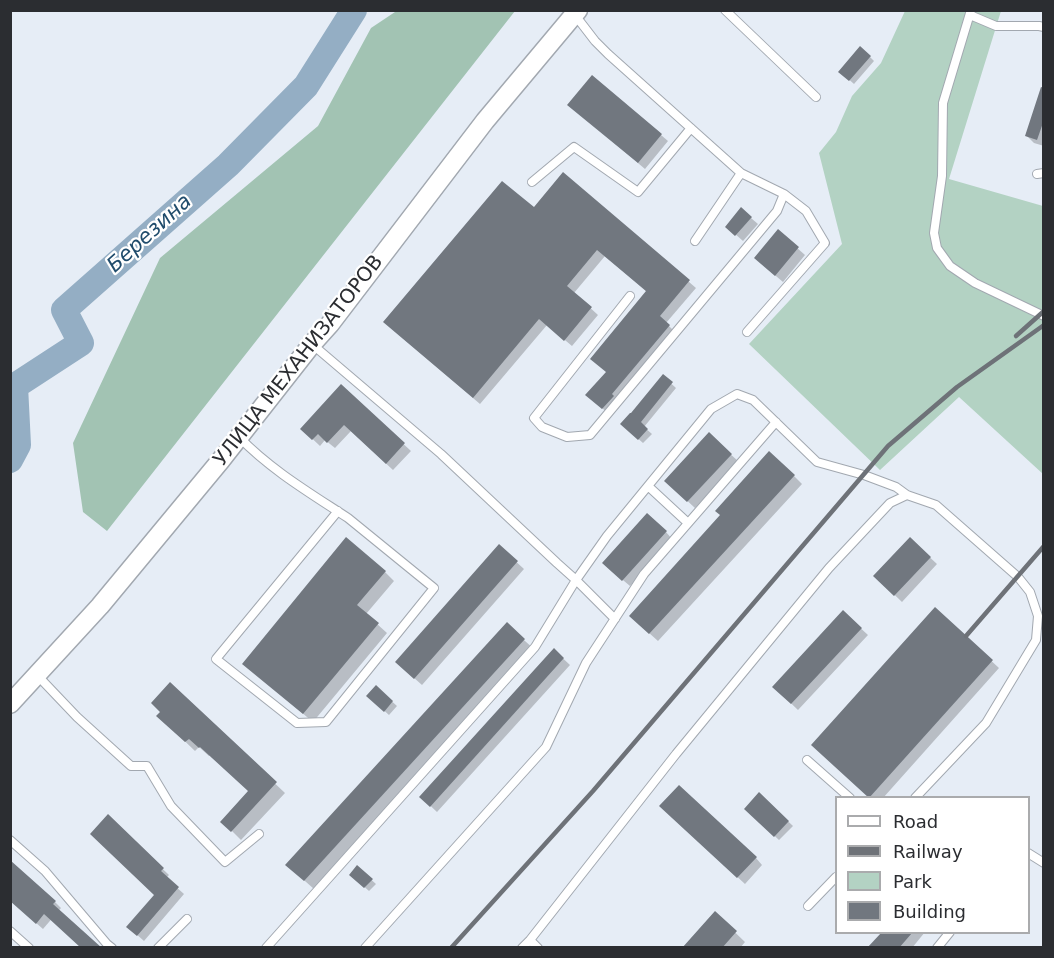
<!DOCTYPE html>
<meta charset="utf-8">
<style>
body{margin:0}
#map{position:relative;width:1054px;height:958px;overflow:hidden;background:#e6edf6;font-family:"DejaVu Sans",sans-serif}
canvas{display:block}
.frame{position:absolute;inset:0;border:12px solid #2b2d31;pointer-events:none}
.legend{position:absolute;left:835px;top:796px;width:195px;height:138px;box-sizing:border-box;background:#fff;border:2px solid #aaabad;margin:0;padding:8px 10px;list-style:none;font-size:18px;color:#2b2d31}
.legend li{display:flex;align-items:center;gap:12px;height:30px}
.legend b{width:30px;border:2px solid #aaabad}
</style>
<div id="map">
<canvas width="1054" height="958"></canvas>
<div class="frame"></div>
<ul class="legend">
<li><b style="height:8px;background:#fff"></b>Road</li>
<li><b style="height:8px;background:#6e7278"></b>Railway</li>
<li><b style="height:16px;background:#b3d2c3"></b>Park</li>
<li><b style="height:16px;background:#71777f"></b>Building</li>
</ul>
</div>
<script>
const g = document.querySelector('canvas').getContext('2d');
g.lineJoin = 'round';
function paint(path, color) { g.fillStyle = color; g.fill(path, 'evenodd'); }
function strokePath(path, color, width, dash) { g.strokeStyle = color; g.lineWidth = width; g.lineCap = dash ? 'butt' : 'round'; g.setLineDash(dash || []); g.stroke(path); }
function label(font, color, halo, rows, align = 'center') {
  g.font = font + ' "DejaVu Sans",sans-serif'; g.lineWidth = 4.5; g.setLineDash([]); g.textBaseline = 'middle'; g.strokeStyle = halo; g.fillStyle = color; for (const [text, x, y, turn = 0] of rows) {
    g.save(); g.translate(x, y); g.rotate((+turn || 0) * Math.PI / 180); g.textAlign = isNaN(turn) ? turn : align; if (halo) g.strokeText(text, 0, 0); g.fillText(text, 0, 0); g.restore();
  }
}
paint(new Path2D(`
 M905,11H1001L949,179L1043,206V474L959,397L880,470L749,344L842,244L819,153L836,132L852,96L881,63Z`), '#b3d2c3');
paint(new Path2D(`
 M398,10L515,11L107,531L83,512L73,443L160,258L318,126L371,28Z`), '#a2c3b3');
paint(new Path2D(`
 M870,57L874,61L854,84L845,76Z
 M1044,85V146L1034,143L1027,136Z
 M576,111L661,135L668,141L645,169Z
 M564,174L696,288L666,323L675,332L610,415L594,401L647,292L605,256L574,293L598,315L572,346L547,325L480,404L392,329L534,209Z
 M751,218L758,224L743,241L734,233Z
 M778,231L805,255L783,282L763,265Z
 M663,376L676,388L644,427L652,434L643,443L626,428Z
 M341,386L411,451L393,470L351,431L335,448L325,440L320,446L302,429Z
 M709,435L738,461L695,508L666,481Z
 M794,476L802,484L658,641L639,624L722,516Z
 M666,532L672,539L630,586L611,570Z
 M910,539L937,564L902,602L875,576Z
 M499,546L524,569L422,685L404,669Z
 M385,572L394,581L366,614L387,633L313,722L253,672Z
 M935,609L999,668L883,798H870L820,752Z
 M843,612L868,635L798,710L774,687Z
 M507,625L534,649L314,889L297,874Z
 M554,650L570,665L437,812L421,797Z
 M170,684L285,793L241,840L222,821L250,792L210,755L209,756L199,747L195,751L168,725L162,712Z
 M376,687L397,706L389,715L368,696Z
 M759,794L793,826L779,840L746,809Z
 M668,813L756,858L762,865L745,884Z
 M108,817L169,875L166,878L184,894L144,941L135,933L156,895Z
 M357,867L376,884L369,891L351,875Z
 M10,900L55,902L61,908L43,929Z
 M715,913L745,942L740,948H684Z
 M883,932H925L912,948H869Z`), '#0003');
strokePath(new Path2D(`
 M10,460L18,445L15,386L81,343L64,310L228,165L306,86L354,10`), '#94aec4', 26);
paint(new Path2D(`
 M860,46L871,56L849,81L838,72Z
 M592,75L662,134L638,163L567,105Z
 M1041,87L1044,88V120L1037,140L1025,136Z
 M563,172L690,280L660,316L670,325L612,394L614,396L602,409L585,395L606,372L590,359L646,291L597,250L567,286L592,307L564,341L539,319L473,398L383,322L502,181L534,207Z
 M741,207L752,217L735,236L725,227Z
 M778,229L799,247L775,276L754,258Z
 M663,374L673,382L641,422L648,429L638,440L620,424L630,413H631Z
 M341,384L405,443L386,464L344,425L327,443L318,434L312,440L300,429Z
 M709,432L732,454L687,502L664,481Z
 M769,451L795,475L649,634L629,616L720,515L715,511Z
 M647,513L667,531L622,581L602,563Z
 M346,537L386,571L357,605L379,623L303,714L242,664Z
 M910,537L931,557L894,596L873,576Z
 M499,544L518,561L414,679L395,662Z
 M935,607L993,660L869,798L811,745Z
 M843,610L862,628L791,704L772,687Z
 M507,622L525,639L304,881L285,865Z
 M554,648L564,658L430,807L419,797Z
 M170,682L277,782L231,832L220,822L248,791L200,747L199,748L189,739L185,742L156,716L160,712L151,703Z
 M376,685L393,701L384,712L366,696Z
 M679,785L757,857L737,878L659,806Z
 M759,792L789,821L774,837L744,809Z
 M108,814L164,868L161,871L179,887L137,936L126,927L154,895L90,834Z
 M10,860L56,901L53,904L102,948H81L44,914L36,924L10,901Z
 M357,865L373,879L364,888L349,875Z
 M715,911L737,931L722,948H682Z
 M881,933H912L899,948H867Z`), '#71777f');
const service = new Path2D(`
 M725,10L816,97
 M971,10L943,103L942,176L934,233L937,248L950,266L975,283L1044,316
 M575,15L595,41L608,54L741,173L784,194L806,211L825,243L747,332
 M970,15L996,26H1039L1044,27
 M1037,174L1044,173
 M532,182L574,147L638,192L691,128
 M695,241L741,173
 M630,296L534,418L542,427L567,437L590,435L777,211L784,194
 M313,345L441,454L557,563L576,580L615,619
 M239,437C271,470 310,493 348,518L434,588L326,722L297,723L216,659L338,511
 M648,486L688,523
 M37,675L77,717L131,766H147L171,806L225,862L259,834
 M807,760L850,798
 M10,840L45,871L107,944L112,948
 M1028,853L1044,863
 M808,906L836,877
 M10,931L29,948
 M530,940L538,948
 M158,948L187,919
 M266,948L535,647L576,580L607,536L711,409L737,394L753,400L817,462L864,475L896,487L907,495L936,505L1018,577L1030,592L1038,616L1036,640L986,723L915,798
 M365,948L546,747L586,663L644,574L776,422
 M522,948L530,940L676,754L829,568L890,503L907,495
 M937,948L950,932`);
const tertiary = new Path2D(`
 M10,704L100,606L221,460L312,344L330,324L485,121L578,10`);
strokePath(service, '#a2a8b0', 10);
strokePath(tertiary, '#a2a8b0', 21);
strokePath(service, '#fff', 8);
strokePath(tertiary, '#fff', 18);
strokePath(new Path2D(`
 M1016,336L1044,311
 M966,636L1044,546
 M451,948L593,791L888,446L957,387L1044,325`), '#6e7278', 4.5);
label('20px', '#2b2d31', '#fff', [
 ["УЛИЦА МЕХАНИЗАТОРОВ",299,361,-52]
]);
label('italic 21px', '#204c6c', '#fff', [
 ["Березина",150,234,-42]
]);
</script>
